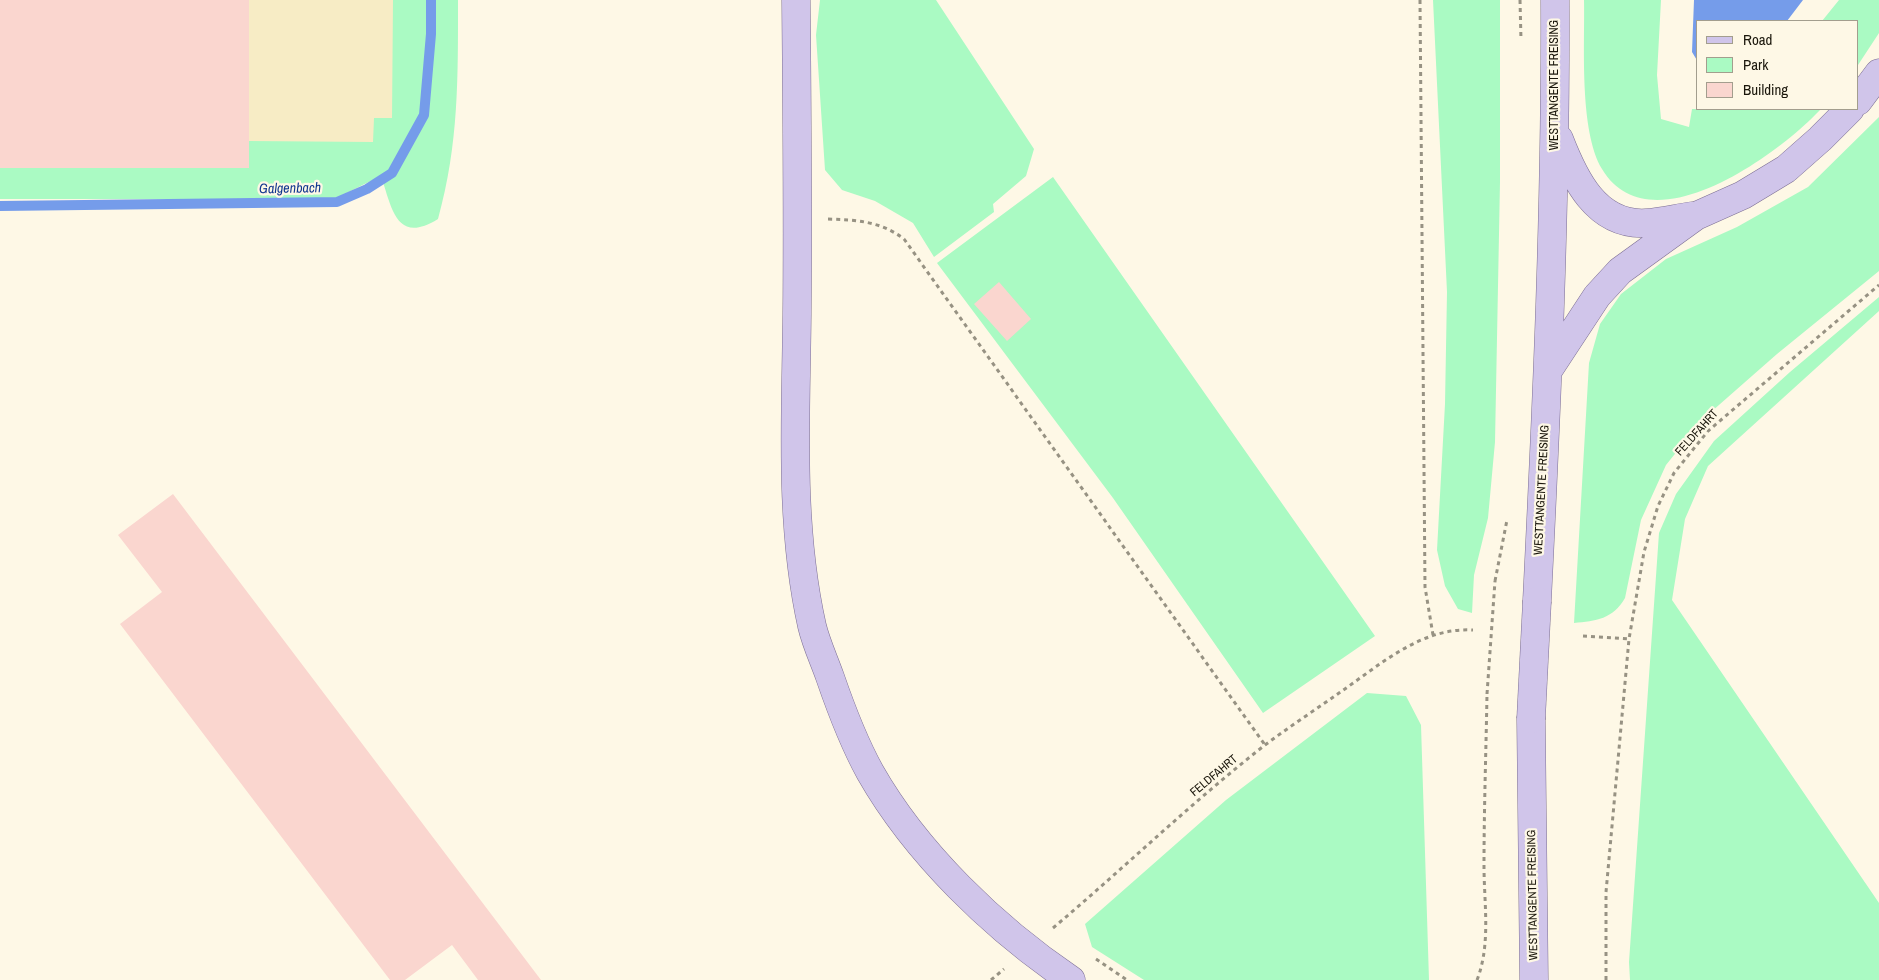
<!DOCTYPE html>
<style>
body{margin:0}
#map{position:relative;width:1879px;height:980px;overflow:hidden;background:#fef8e6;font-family:"Archivo Narrow",sans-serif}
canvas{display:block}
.legend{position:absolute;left:1696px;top:20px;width:162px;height:90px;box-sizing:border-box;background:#fef8e6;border:1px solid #a39e8e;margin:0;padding:6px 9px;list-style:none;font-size:15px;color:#1a160b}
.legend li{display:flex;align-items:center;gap:10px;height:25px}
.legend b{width:25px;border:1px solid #a39e8e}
</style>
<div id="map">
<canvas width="1879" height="980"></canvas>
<ul class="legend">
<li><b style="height:6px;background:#d0c5ea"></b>Road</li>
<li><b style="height:14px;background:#aafac3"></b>Park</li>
<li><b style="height:14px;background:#fad6cf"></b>Building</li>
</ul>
</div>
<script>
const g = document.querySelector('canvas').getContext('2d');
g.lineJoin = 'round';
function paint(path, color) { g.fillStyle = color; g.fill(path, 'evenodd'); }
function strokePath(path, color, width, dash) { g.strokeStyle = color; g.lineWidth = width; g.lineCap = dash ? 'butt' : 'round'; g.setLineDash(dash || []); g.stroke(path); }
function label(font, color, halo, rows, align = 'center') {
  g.font = font + ' "Archivo Narrow",sans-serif'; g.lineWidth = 4.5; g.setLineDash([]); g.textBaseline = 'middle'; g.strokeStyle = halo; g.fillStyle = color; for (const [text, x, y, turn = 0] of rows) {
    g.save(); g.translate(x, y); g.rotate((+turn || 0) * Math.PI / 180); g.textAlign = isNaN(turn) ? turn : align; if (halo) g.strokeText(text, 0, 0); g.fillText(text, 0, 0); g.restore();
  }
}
paint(new Path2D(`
 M0,0H418L416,120L359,187L334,199H0Z`), '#f7ecc5');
paint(new Path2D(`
 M393,0H458C458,77 459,144 438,219C396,245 392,208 381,176L334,199H0V168L249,141L373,142L374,118H392Z
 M820,0H936L1034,149L1026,176L993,204L994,212L934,257L913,223L875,201L842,190L825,170L816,35Z
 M1433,0H1500V182L1495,442L1488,518L1474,575L1472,613L1458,609L1445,586L1437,550L1445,404L1447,292Z
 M1584,0H1661L1657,75L1661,119L1689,127L1692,109H1821C1779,154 1650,249 1602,169C1579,130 1585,46 1584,0Z
 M1839,0H1879V33L1858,65V21H1822Z
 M1879,117V271L1777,354L1703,419L1666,465L1641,520L1625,598C1613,619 1596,621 1574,623L1589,363L1600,324L1621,294L1666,259L1737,227L1808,187Z
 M1053,177L1375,636L1263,713L1113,498L937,263Z
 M1879,297V311L1708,466L1685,519L1672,600L1879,903V980H1630L1629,962L1659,533L1676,494L1714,441L1790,372Z
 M1367,693L1406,696L1421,725L1429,980H1144L1092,947L1085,924L1226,800Z`), '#aafac3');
paint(new Path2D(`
 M1694,0H1803L1787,21H1698V62L1692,52Z`), '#759cea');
strokePath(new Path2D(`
 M0,206L337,202L367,189L392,173L424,115L431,34V0`), '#759cea', 10);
paint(new Path2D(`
 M0,0H249V168H0Z
 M999,282L1031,319L1007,341L974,304Z
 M173,494L541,980H478L452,945L405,980H390L120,624L162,592L118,535Z`), '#fad6cf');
const major = new Path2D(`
 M796,0C797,105 798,209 797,314C796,418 789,523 812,626C816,643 824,660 830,677C841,709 854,743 870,772C916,853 994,928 1071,980
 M1858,101L1879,73
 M1559,139C1574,178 1596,226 1646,223C1662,222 1677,218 1692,216
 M1549,369L1597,296L1620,271L1696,216L1743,195L1786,169L1820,139L1850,109
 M1537,601C1547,401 1556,201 1555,0
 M1531,719L1534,980`);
strokePath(major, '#7c6e93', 29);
strokePath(new Path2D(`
 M1420,0L1425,587L1433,635
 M1520,0L1521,40
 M828,219C857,220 880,221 904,239L1265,745
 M1495,581L1507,520
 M1583,636L1629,639
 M1053,928C1124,868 1191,803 1265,745C1289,727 1315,710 1339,693C1380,665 1421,627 1473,630
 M1096,959L1127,980
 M991,980L1004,969
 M1477,980C1491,944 1484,904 1484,866C1484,809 1486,751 1487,694
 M1606,980V892L1629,639L1644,552L1658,506L1674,473L1708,431L1879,285`), '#979283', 3, [4, 4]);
strokePath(major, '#d0c5ea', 28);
const majorBridge = new Path2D(`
 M1531,719L1537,601`);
strokePath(majorBridge, '#7c6e93', 29, []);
strokePath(new Path2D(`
 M1487,694L1495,581`), '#979283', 3, [4, 4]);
strokePath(majorBridge, '#d0c5ea', 28);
label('12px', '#1a160b', '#fef8e6', [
 ["WESTTANGENTE FREISING",1555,85,-90],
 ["FELDFAHRT",1697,433,-48],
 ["WESTTANGENTE FREISING",1542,490,-87],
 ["FELDFAHRT",1214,776,-40],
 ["WESTTANGENTE FREISING",1533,895,-91]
]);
label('italic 14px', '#0f358e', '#fef8e6', [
 ["Galgenbach",290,189,-1]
]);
</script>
